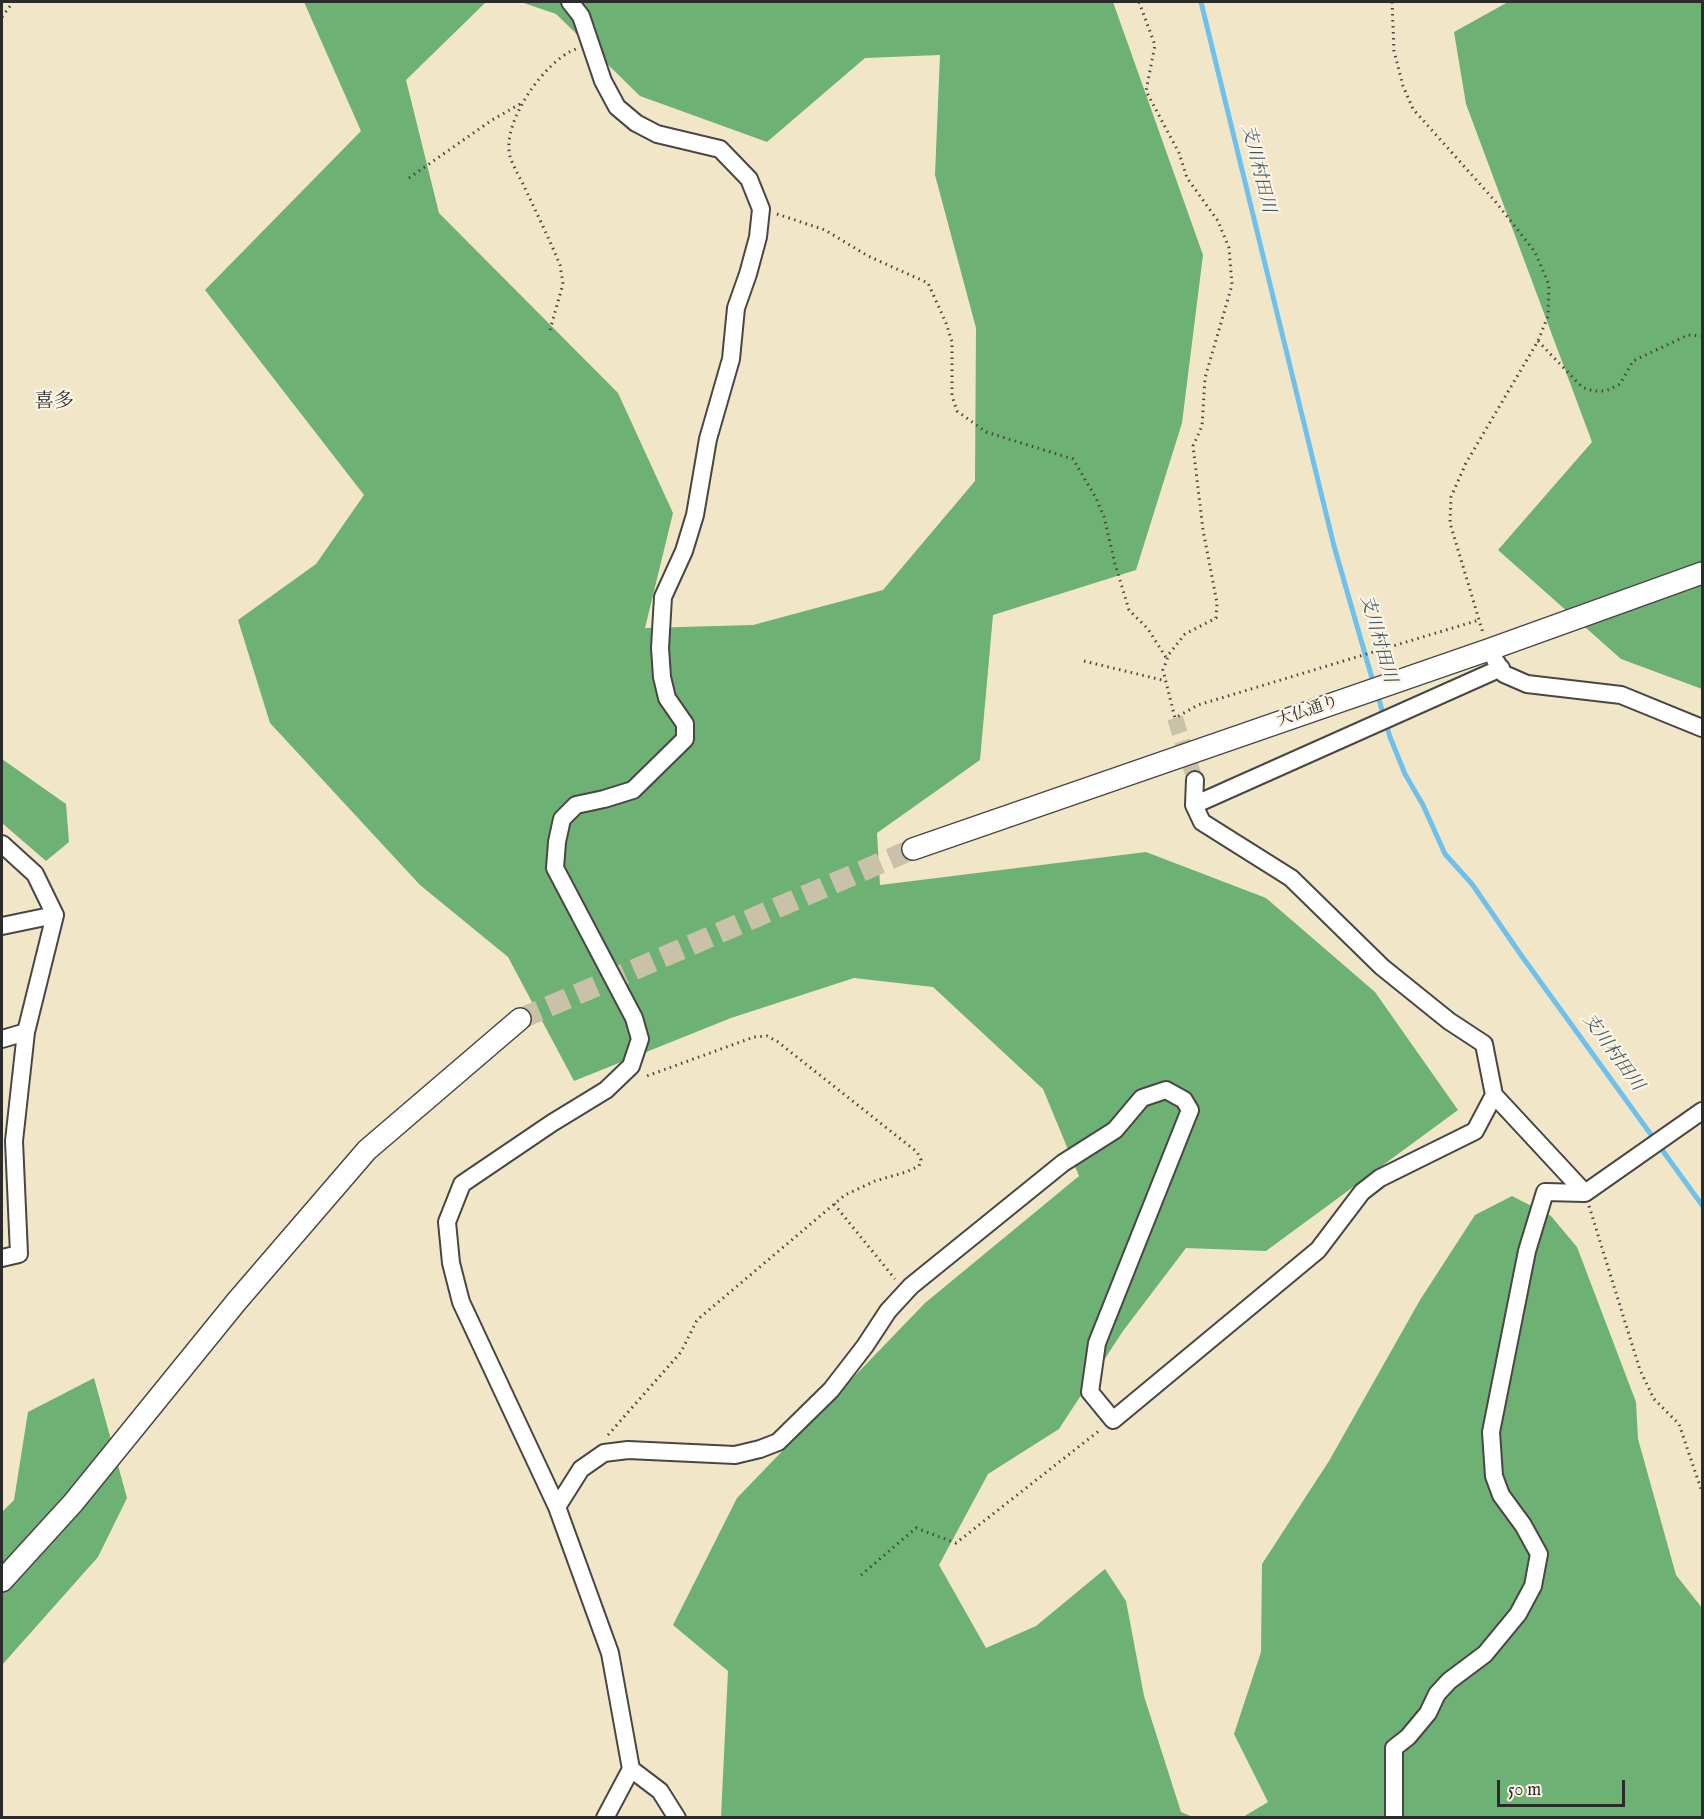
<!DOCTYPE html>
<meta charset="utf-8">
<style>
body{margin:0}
#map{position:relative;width:1704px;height:1819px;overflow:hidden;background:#f2e6c9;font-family:"IM FELL English",serif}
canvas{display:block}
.frame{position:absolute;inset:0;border:3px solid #2b2b2b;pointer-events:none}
.scale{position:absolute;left:1497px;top:1780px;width:128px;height:27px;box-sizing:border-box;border:3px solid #2b2b2b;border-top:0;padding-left:8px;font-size:18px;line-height:21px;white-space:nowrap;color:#2b2b2b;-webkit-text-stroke:4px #fcf5e5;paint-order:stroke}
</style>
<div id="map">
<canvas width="1704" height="1819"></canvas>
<div class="frame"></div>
<div class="scale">50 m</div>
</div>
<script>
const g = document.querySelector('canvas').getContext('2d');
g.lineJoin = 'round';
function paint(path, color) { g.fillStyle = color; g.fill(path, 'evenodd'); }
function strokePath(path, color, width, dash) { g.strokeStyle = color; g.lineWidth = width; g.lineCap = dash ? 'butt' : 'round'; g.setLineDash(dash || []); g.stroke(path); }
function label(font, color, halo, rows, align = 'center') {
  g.font = font + ' "IM FELL English","Noto Serif JP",serif'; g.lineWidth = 4.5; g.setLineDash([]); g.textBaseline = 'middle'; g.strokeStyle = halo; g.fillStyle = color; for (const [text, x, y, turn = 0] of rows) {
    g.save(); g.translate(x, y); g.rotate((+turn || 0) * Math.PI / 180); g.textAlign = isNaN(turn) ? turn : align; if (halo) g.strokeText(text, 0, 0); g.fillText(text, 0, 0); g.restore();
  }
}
paint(new Path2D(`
 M304,2H486L406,80L439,213L618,393L673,513L645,628L753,625L883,590L975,481L976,328L935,175L940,55L865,58L767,142L640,96L556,14L521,2H1113L1203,255L1182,423L1136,570L993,615L980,760L877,833L880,885L1146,852L1266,898L1375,992L1458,1110L1266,1251L1186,1248L1123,1331L1059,1429L988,1474L939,1565L986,1648L1036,1626L1105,1569L1126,1601L1144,1696L1181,1812L1193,1817H721L728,1671L673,1625L737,1498L925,1303L1079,1176L1043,1089L933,987L854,978L731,1018L574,1081L508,957L420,885L270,723L238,620L316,564L364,495L205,290L361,131Z
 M1508,2H1702V689L1621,659L1498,550L1592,442L1466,104L1454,32Z
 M2,759L66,804L69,842L46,861L2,823Z
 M1512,1196L1551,1216L1577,1247L1636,1402L1638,1439L1676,1575L1702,1608V1817H1243L1268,1802L1234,1734L1261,1652L1262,1564L1329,1461L1420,1300L1475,1215Z
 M94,1378L127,1498L98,1557L2,1665V1512L14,1500L28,1412Z`), '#6eb174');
strokePath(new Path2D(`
 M1201,2L1334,546L1374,685
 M1377,693L1390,737L1405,774L1423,805L1445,854L1472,884L1521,955L1702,1205`), '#6fc0eb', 5);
strokePath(new Path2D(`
 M1175,718L1195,780`), '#cac1a9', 16, [16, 8]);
strokePath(new Path2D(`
 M520,1019L913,849`), '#cac1a9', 21, [21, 10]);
const minor = new Path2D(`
 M570,2L581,16L603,81L617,107L636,123L657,134L720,149L749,179L761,209L758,237L748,274L736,308L731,359L708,439L695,515L684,551L663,597L660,648L662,677L667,698L685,724V739L633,790L604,799L576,805L562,819L557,842L555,868L634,1018L640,1039L631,1066L606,1090L552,1123L462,1184L447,1222L451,1263L461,1302L557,1507L610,1653L631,1769L605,1818
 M1495,660L1504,674L1527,684L1621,695L1702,728
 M1195,780L1194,805L1202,822L1291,878L1382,967L1449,1021L1484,1044L1494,1095L1585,1193
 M1194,805L1501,668
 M2,844L35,874L55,915L26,1032L14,1141L19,1254L2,1258
 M2,926L55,915
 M2,1039L26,1032
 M557,1507L581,1469L604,1453L628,1450L735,1455L760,1449L778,1442L831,1390L865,1346L888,1311L911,1286L1063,1163L1115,1130L1142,1098L1166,1090L1184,1100L1190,1110L1097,1343L1090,1392L1113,1420L1318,1250L1362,1192L1380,1178L1475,1131L1494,1095
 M631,1769L660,1791L677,1818
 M1394,1818V1748L1408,1737L1428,1713L1437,1694L1449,1681L1485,1654L1518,1614L1533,1586L1539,1554L1523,1525L1501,1495L1494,1476L1491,1432L1527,1251L1545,1192L1585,1193L1702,1111`);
const tertiary = new Path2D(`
 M913,849L1488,650L1702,573
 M2,1581L73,1503L237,1301L367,1150L520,1019`);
strokePath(minor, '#494743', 20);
strokePath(tertiary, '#494743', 24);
strokePath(new Path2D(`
 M1139,2L1155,45L1146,91L1179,153L1187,178L1218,221L1229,248L1232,285L1205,378L1202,426L1193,446L1203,530L1217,603L1216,618L1185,634L1169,654L1163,670L1175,718L1198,705L1479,620
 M1392,2L1394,51L1403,86L1413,109L1495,201L1535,252L1549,285L1548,316L1538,341L1466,463L1451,497L1450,523L1483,633
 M2,17L13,2
 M409,178L492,120L520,104
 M777,214L825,230L868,256L928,283L946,323L952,342V396L957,411L986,432L1073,459L1096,498L1104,517L1115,564L1129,610L1148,629L1167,659
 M550,330L563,284L560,265C549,238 536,212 524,186C519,176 513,166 510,156C501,123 545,60 576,49
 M1538,341L1582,387L1593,391H1606L1620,384L1633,361L1688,335L1702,336
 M1084,661L1166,681
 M834,1204L895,1279
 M1589,1206L1640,1370L1654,1399L1679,1424L1702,1492
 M608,1435L681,1352L697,1320L845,1195L875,1181L906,1172L919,1166L921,1160L917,1152L778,1042L767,1036L754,1037L644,1077
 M861,1575L916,1528L956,1543L1100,1430`), '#494743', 3, [1.5, 4.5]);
strokePath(minor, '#fff', 16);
strokePath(tertiary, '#fff', 21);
label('16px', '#2b2b2b', '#fcf5e5', [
 ["大仏通り",1308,712,-19]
]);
label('italic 18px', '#3f5865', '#fcf5e5', [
 ["支川村田川",1257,169,76],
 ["支川村田川",1377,639,74],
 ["支川村田川",1612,1053,54]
]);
label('20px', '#2b2b2b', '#fcf5e5', [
 ["喜多",54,403]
]);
</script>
